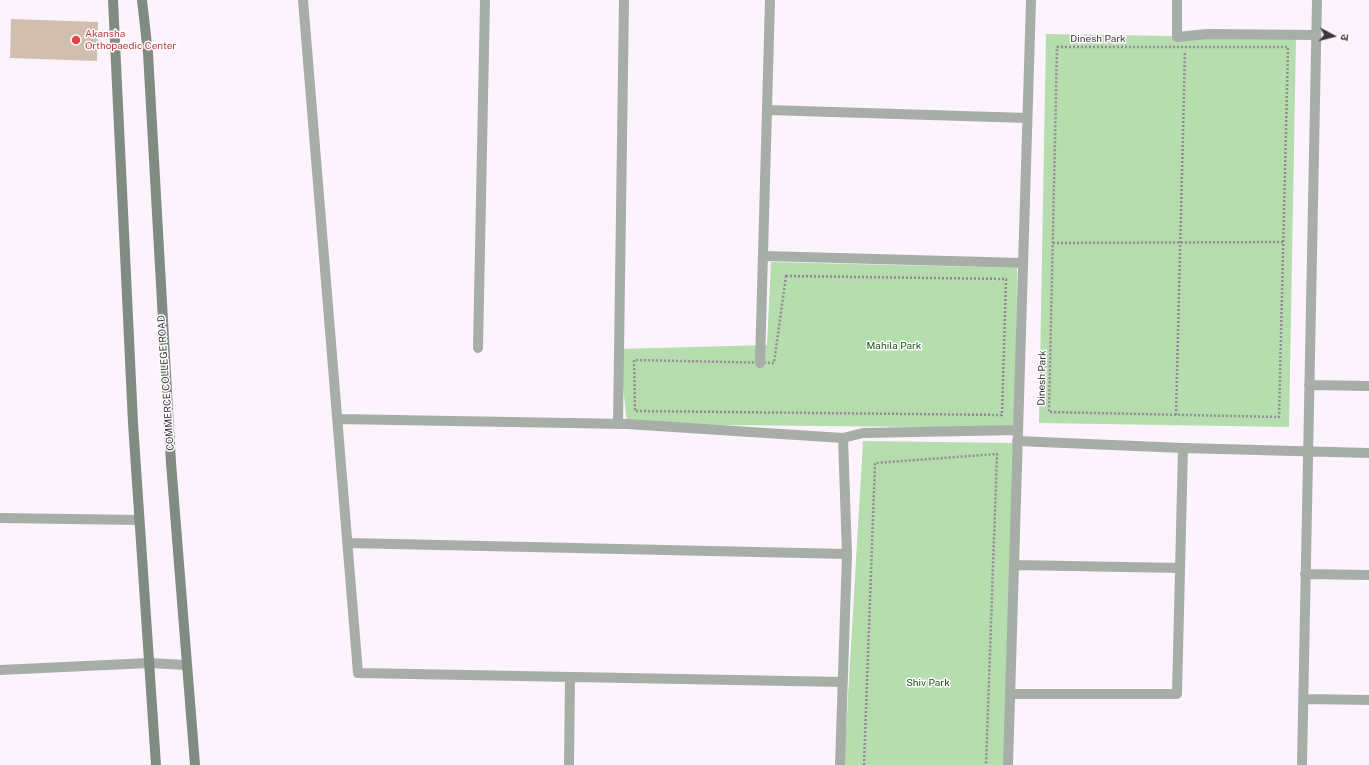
<!DOCTYPE html>
<meta charset="utf-8">
<style>
body{margin:0}
#map{position:relative;width:1369px;height:765px;overflow:hidden;background:#fdf3fd;font-family:"Public Sans","Noto Sans Devanagari",sans-serif}
canvas{display:block}
.north{position:absolute;left:1313px;top:16px;width:40px;height:40px;-webkit-text-stroke:3px #fff;paint-order:stroke;rotate:97deg;font-size:11px;font-weight:700;line-height:16px;text-align:center;color:#3c353c}
.north::after{content:'';display:block;margin:auto;width:14px;height:18px;background:#3c353c;clip-path:polygon(50% 0,100% 100%,50% 72%,0 100%)}
</style>
<div id="map">
<canvas width="1369" height="765"></canvas>
<div class="north">उ</div>
</div>
<script>
const g = document.querySelector('canvas').getContext('2d');
g.lineJoin = 'round';
function paint(path, color) { g.fillStyle = color; g.fill(path, 'evenodd'); }
function strokePath(path, color, width, dash) { g.strokeStyle = color; g.lineWidth = width; g.lineCap = dash ? 'butt' : 'round'; g.setLineDash(dash || []); g.stroke(path); }
function label(font, color, halo, rows, align = 'center') {
  g.font = font + ' "Public Sans",sans-serif'; g.lineWidth = 3; g.setLineDash([]); g.textBaseline = 'middle'; g.strokeStyle = halo; g.fillStyle = color; for (const [text, x, y, turn = 0] of rows) {
    g.save(); g.translate(x, y); g.rotate((+turn || 0) * Math.PI / 180); g.textAlign = isNaN(turn) ? turn : align; if (halo) g.strokeText(text, 0, 0); g.fillText(text, 0, 0); g.restore();
  }
}
paint(new Path2D(`
 M1046,34L1296,38L1289,427L1039,423Z
 M771,262L1017,268L1016,428L627,424L619,349L767,345Z
 M863,441L1014,443L1006,765H844Z`), '#b5ddae');
paint(new Path2D(`
 M11,19L98,22L97,61L10,58Z`), '#d1beaf');
strokePath(new Path2D(`
 M1057,47H1288L1279,417L1049,412Z
 M1053,243L1283,242
 M786,276L1006,279L1002,415L635,411L634,360L774,363Z
 M1176,415L1185,51
 M864,765L875,463L997,454L986,765`), '#948b94', 2.5, [2, 2]);
strokePath(new Path2D(`
 M303,0L358,673L843,682
 M1177,0V37L1207,34L1316,35
 M768,110L1027,118
 M764,256L1023,263
 M478,348L485,0
 M760,363L770,0
 M1309,385L1369,386
 M337,419L627,424L843,438L863,433L1018,430
 M618,423L624,0
 M1017,441L1183,448L1369,453
 M0,518L139,520
 M348,543L847,554
 M1014,565L1180,568
 M1305,574L1369,575
 M0,670L149,663L186,665
 M1010,694H1177L1183,448
 M1303,699L1369,700
 M569,765L570,677
 M840,765L847,554L843,438
 M1008,765L1031,0
 M1302,765L1317,0`), '#a6aea7', 10);
strokePath(new Path2D(`
 M113,0L133,423L156,765
 M142,0L148,53L171,463L195,765`), '#808b81', 10);
for (const [x, y, r, color] of [
 [76,40,5,"#e0444e"]
]) { const dot = new Path2D(); dot.arc(x, y, r, 0, 2 * Math.PI); g.fillStyle = color; g.fill(dot); strokePath(dot, '#fff', 1.5); }
label('10px', '#be3a42', '#fff', [
 ["Akansha",85,34],
 ["Orthopaedic Center",85,46]
], 'left');
label('10px', '#3c353c', '#fff', [
 ["Dinesh Park",1098,39],
 ["Dinesh Park",1042,378,-89],
 ["COMMERCE COLLEGE ROAD",166,383,-94]
]);
label('10px', '#145608', '#fff', [
 ["Mahila Park",894,346],
 ["Shiv Park",928,683]
]);
</script>
